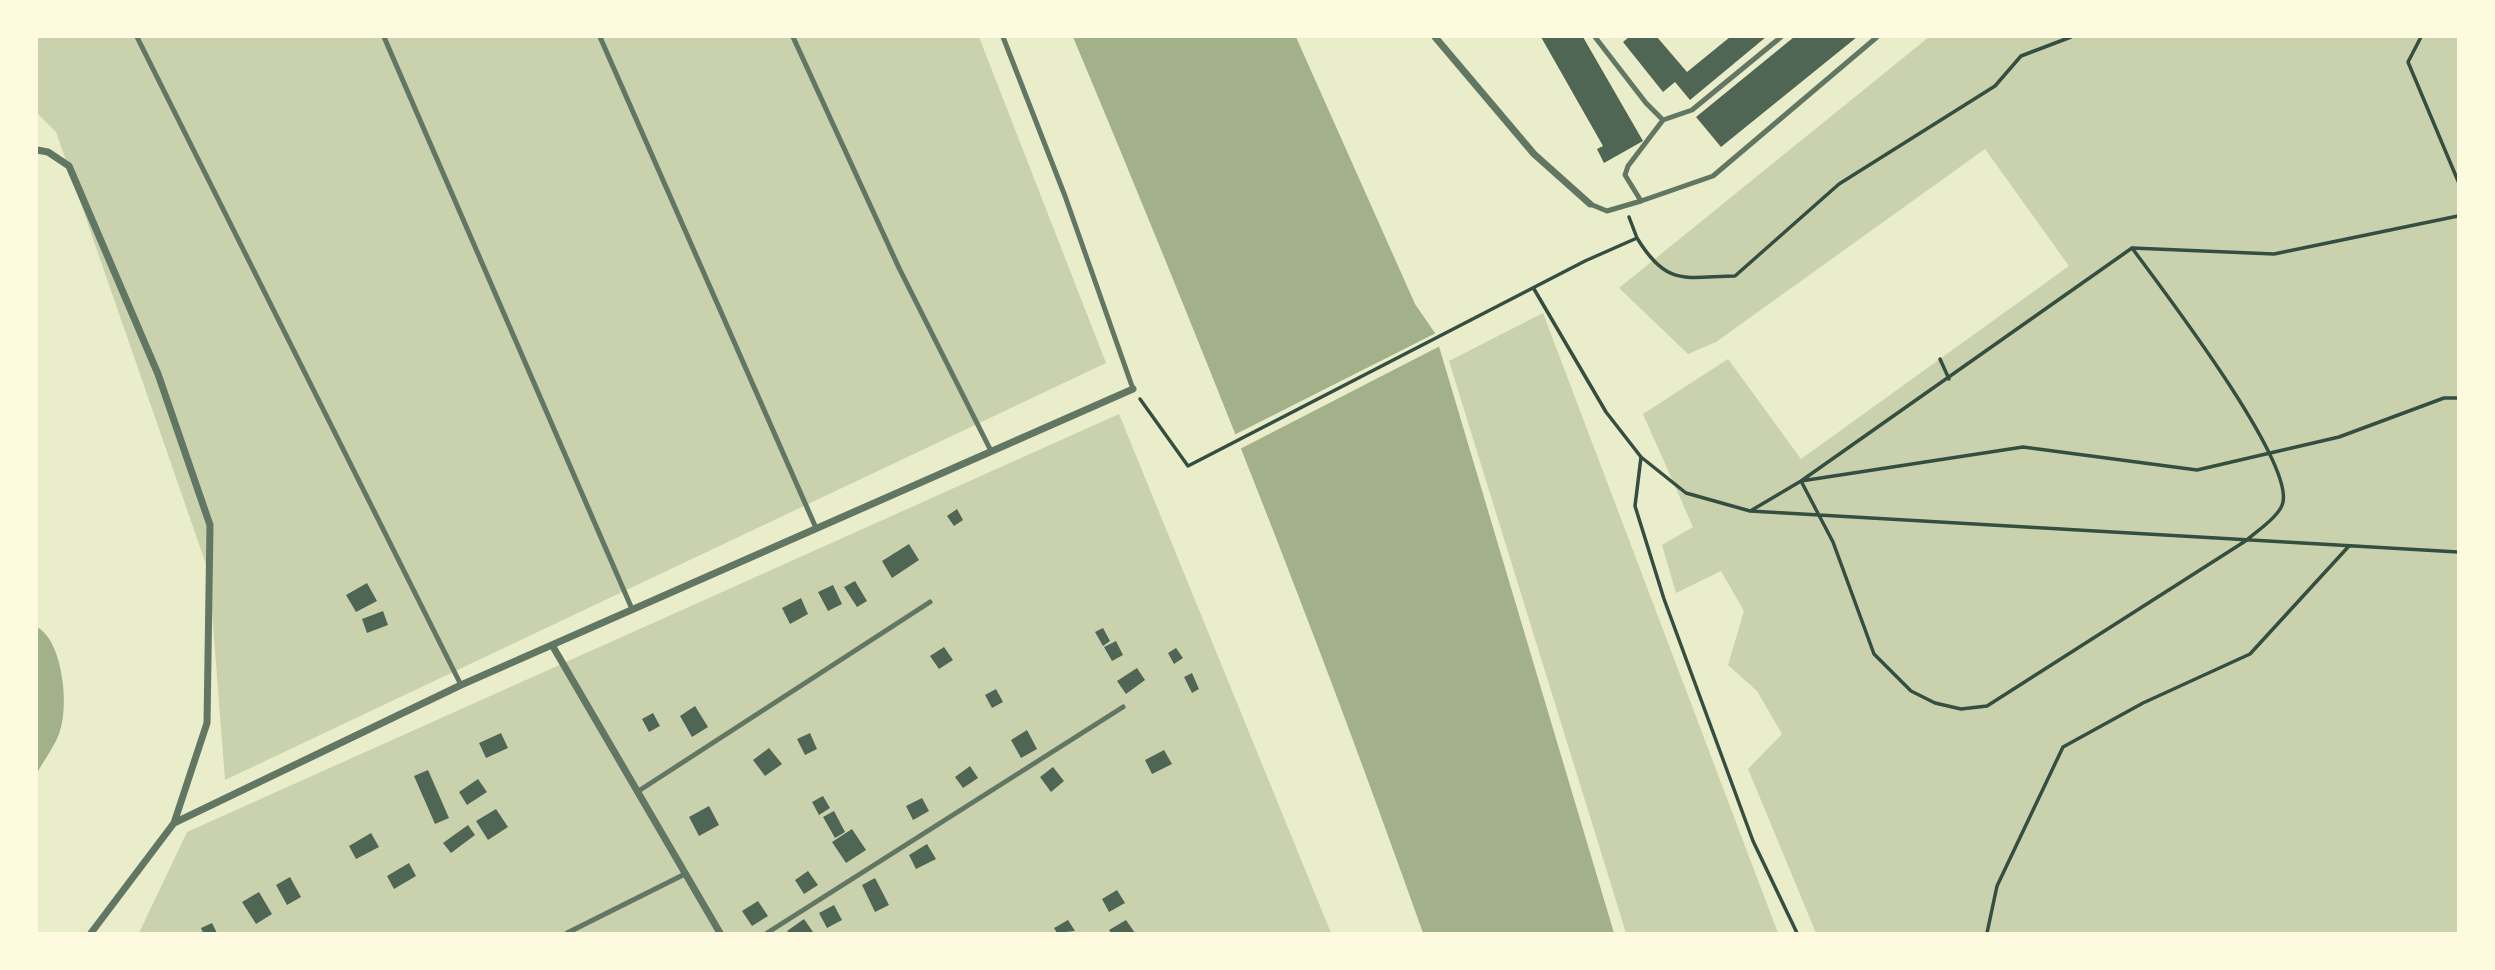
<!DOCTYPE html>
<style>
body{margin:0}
#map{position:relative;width:2495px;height:970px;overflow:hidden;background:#e9edc9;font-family:"Crimson Pro",serif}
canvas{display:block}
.frame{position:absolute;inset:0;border:38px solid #fefae0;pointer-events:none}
</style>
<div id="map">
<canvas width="2495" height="970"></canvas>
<div class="frame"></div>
</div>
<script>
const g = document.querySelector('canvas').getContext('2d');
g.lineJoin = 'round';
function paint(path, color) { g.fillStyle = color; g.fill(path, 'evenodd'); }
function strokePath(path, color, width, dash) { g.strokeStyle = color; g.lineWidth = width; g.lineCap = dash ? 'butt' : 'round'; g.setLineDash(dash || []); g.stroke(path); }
paint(new Path2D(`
 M37,37H979L1106,363L225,780L209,573L56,132L37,113Z
 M1929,37H2458V933H1816L1748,769L1782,734L1757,691L1728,665L1744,611L1721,571L1676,593L1662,545L1693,527L1643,414L1728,359L1801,459L2069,266L1985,149L1716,342L1688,354L1619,288Z
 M1543,313L1778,933H1626L1449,361Z
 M1119,414L1331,933H139L187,832Z`), '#cad2ad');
paint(new Path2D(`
 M1073,37H1296L1415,304L1435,333L1614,933H1423C1316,630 1197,333 1073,37Z
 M37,627C63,641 70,707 59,734C54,747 44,760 37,773Z`), '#a3b18a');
paint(new Path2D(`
 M1438,332L1442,345L1238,450L1232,436Z`), '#e9edc9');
paint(new Path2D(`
 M1541,37H1583L1643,141L1604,163L1597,149L1603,146Z
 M1629,37H1657L1687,72L1730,37H1766L1690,100L1675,82L1663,92L1623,42Z
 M1794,37H1857L1721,147L1696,117Z
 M957,509L963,520L954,526L947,516Z
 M909,544L919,560L892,578L882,561Z
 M855,581L867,601L857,607L844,587Z
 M367,583L377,601L356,612L346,595Z
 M833,585L842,604L828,611L818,592Z
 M801,598L808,614L790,624L782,608Z
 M383,611L388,625L367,633L362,619Z
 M1103,628L1110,641L1103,646L1095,632Z
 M1116,641L1123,655L1112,661L1104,647Z
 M944,647L953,660L939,669L930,656Z
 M1176,648L1183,658L1174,664L1168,653Z
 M1137,668L1145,680L1126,694L1117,681Z
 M1192,673L1199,689L1192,693L1184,677Z
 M996,689L1003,702L992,708L985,695Z
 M695,706L708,727L692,737L680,716Z
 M653,713L660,726L649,732L642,719Z
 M1027,730L1037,749L1021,758L1011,740Z
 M501,733L508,748L486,758L479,743Z
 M810,733L817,749L805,755L797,739Z
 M769,748L782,764L765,776L753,760Z
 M1164,750L1172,764L1152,774L1145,760Z
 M970,766L978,778L963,788L955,777Z
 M1053,767L1064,781L1051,792L1040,777Z
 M428,770L449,818L435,824L414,776Z
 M478,779L487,792L467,805L459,792Z
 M823,796L830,808L819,815L812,802Z
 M922,798L929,811L913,820L906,806Z
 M709,806L719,825L699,836L689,817Z
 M496,809L508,827L488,840L476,821Z
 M834,811L845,832L835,838L823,817Z
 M468,825L475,835L451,853L443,843Z
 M852,829L866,850L846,863L832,842Z
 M371,833L379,847L356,859L349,846Z
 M927,844L936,859L916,869L909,855Z
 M409,863L416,876L394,889L387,876Z
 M808,871L818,885L804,894L795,880Z
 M290,877L301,897L287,905L276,885Z
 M875,878L889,905L875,912L862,885Z
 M1117,890L1125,903L1109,912L1102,899Z
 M259,892L272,914L256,924L242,902Z
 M758,901L768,916L752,926L742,911Z
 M834,905L842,920L827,928L819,913Z
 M804,919L813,932L789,933L787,931Z
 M1068,920L1075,931L1057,933L1054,928Z
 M1126,920L1135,933H1111L1109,930Z
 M212,923L217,933H203L201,928Z`), '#4f6655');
strokePath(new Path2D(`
 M2421,37L2408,62L2458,181
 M1629,217L1637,238
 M2132,248C2162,289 2292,458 2283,502C2281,515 2257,531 2247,540L1987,706L1961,709L1935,703L1911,691L1874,654L1833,542L1801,481L2023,447L2197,470L2339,437L2444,398H2458
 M1534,289L1606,412L1641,457L1686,493L1750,511L2458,552
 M1940,359L1949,379
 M1140,399L1188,466L1585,261L1637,238C1667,287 1684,277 1735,276L1839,184L1995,86L2021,56L2071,37
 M1641,457L1635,506L1664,599L1753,841L1797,933
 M1752,510L1801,481L2132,248L2274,254L2458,216
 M1987,933L1997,886L2063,747L2143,703L2250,654L2349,546`), '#344e41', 3.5);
strokePath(new Path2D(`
 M137,37L461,685
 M384,37L632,609
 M600,37L816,528
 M793,37L899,268L991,451
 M1003,37L1065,196L1133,389
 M1595,37L1646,103L1663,120L1628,166L1625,175L1641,201L1713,176L1877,37
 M1663,120L1692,110L1781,37
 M1590,204L1607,211L1641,201
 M637,792L930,602
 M567,933L685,874
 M767,933L1123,707`), '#617663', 5);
strokePath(new Path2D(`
 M1435,37L1534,154L1590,204
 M37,150L48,152L69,166L158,374L210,525L207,723L174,823L91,933
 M552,645L720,933
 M174,823L461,685L1133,389`), '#617663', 7);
</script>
